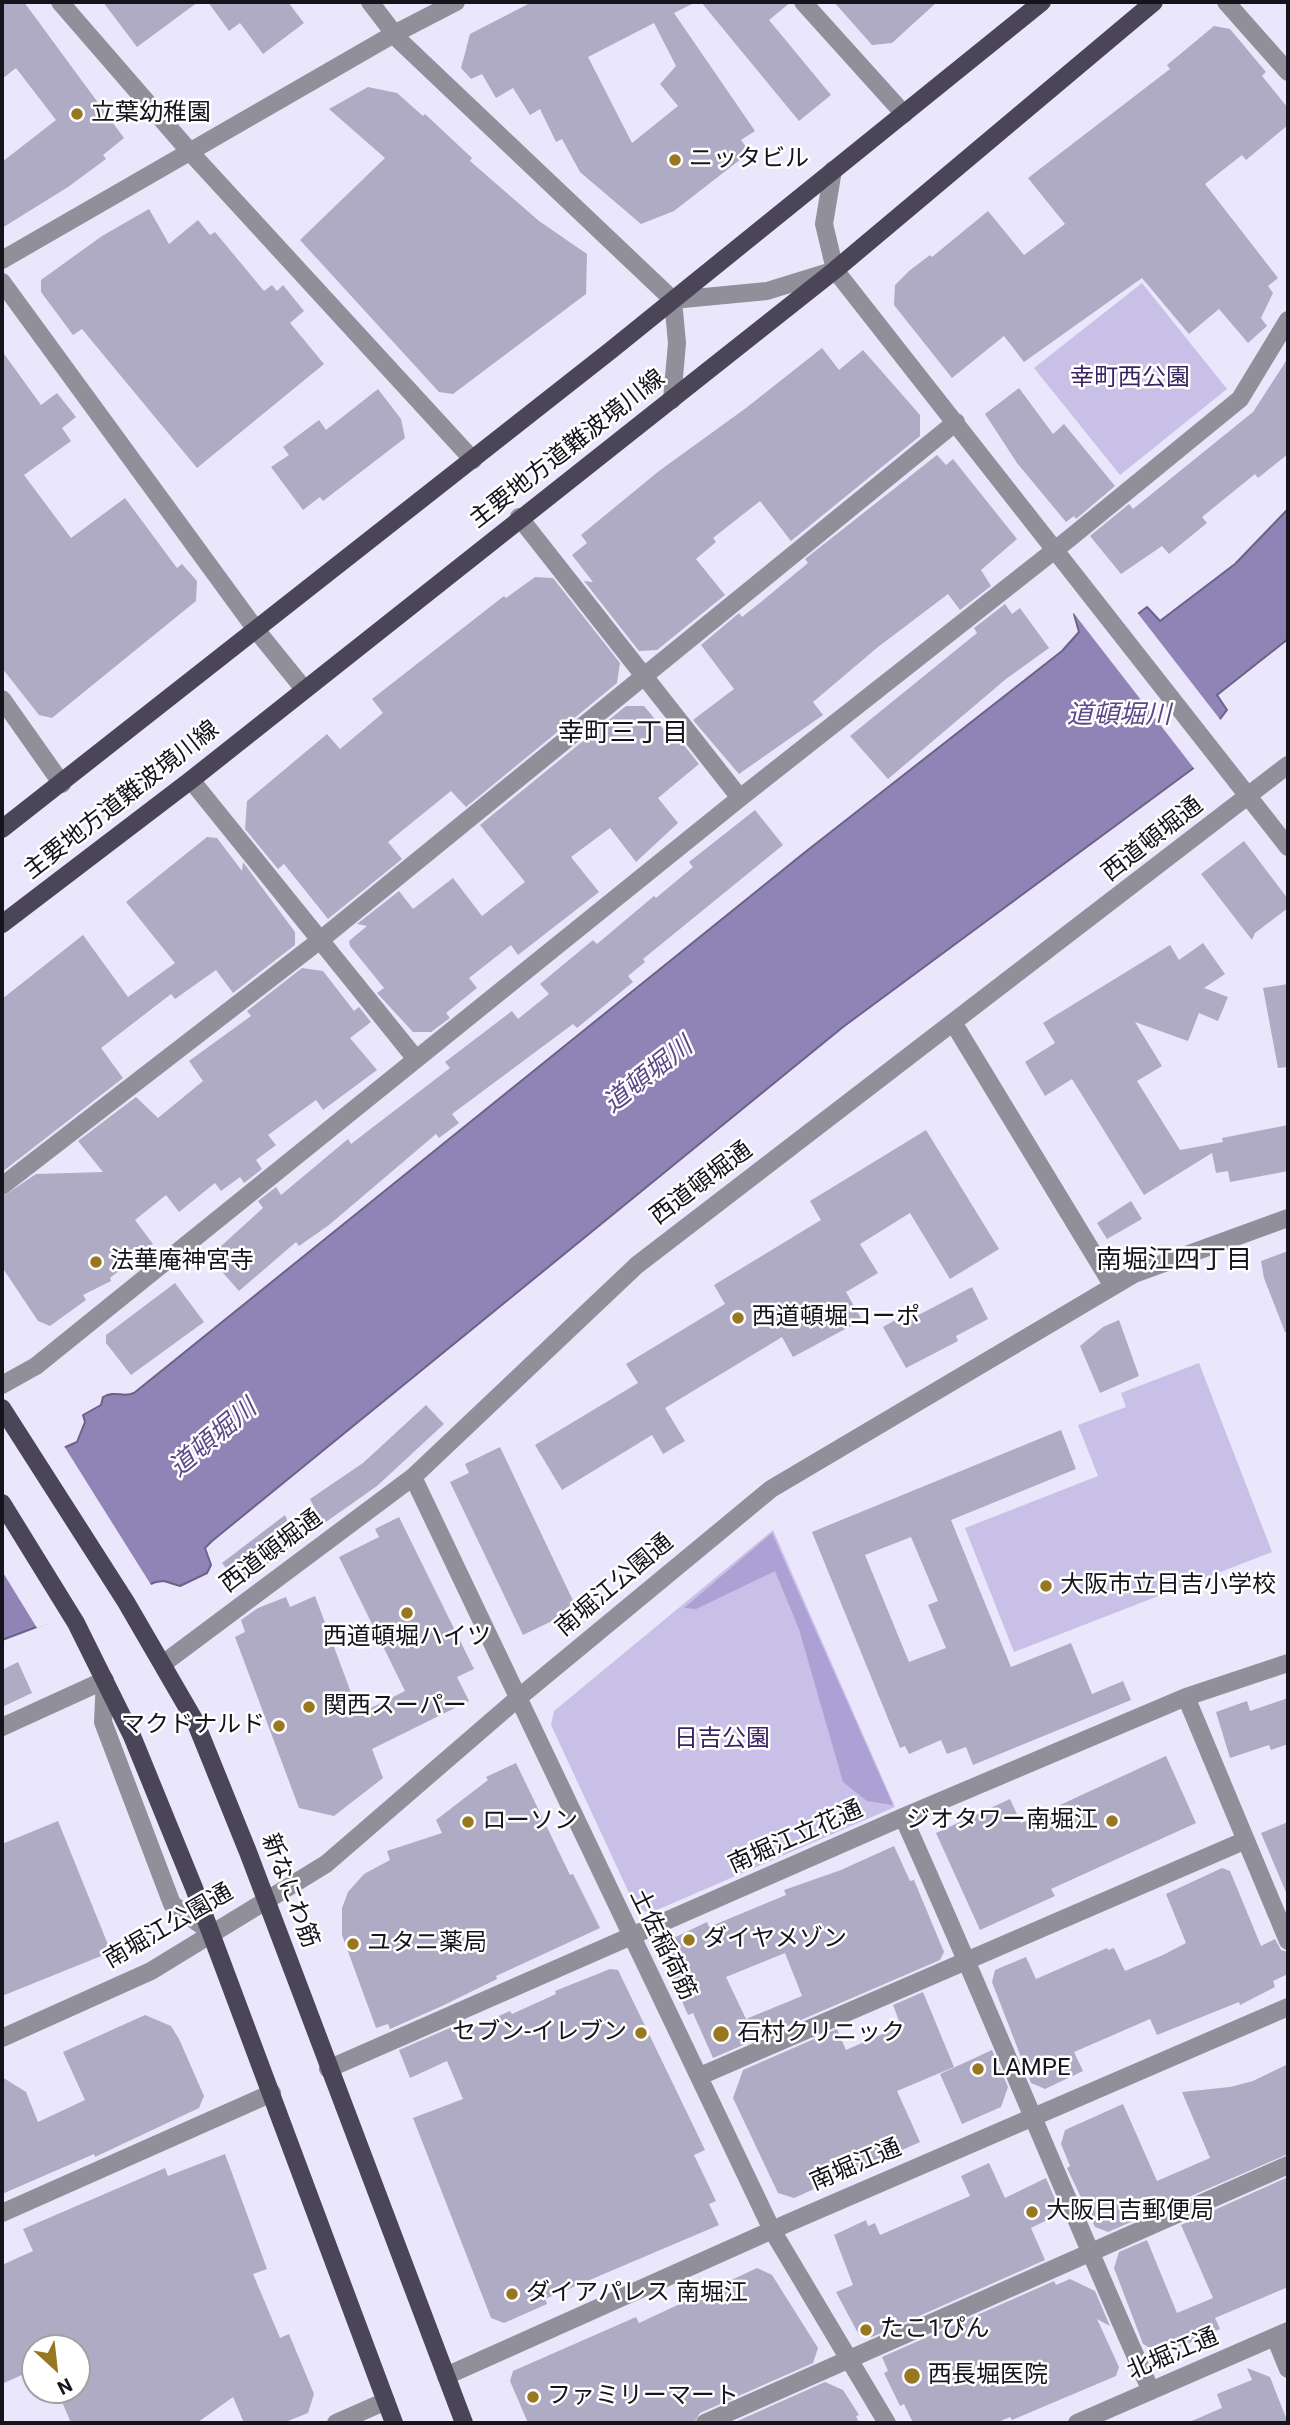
<!DOCTYPE html>
<meta charset="utf-8">
<style>
body{margin:0}
#map{position:relative;width:1290px;height:2425px;overflow:hidden;background:#eae6fb;font-family:Roboto,sans-serif}
canvas{display:block}
.frame{position:absolute;inset:0;border:4px solid #15131c;pointer-events:none}
.north{position:absolute;left:21px;top:2334px;width:70px;height:70px;box-sizing:border-box;background:#fff;border:2px solid #a1a1a4;border-radius:50%;rotate:153deg;font-size:19px;font-weight:700;line-height:28px;text-align:center;color:#15131c}
.north::after{content:'';display:block;margin:auto;width:24px;height:32px;background:#997620;clip-path:polygon(50% 0,100% 100%,50% 72%,0 100%)}
</style>
<div id="map">
<canvas width="1290" height="2425"></canvas>
<div class="frame"></div>
<div class="north">N</div>
</div>
<script>
const g = document.querySelector('canvas').getContext('2d');
g.lineJoin = 'round';
function paint(path, color) { g.fillStyle = color; g.fill(path, 'evenodd'); }
function strokePath(path, color, width, dash) { g.strokeStyle = color; g.lineWidth = width; g.lineCap = dash ? 'butt' : 'round'; g.setLineDash(dash || []); g.stroke(path); }
function label(font, color, halo, rows, align = 'center') {
  g.font = font + ' Roboto,"Noto Sans JP",sans-serif'; g.lineWidth = 5; g.setLineDash([]); g.textBaseline = 'middle'; g.strokeStyle = halo; g.fillStyle = color; for (const [text, x, y, turn = 0] of rows) {
    g.save(); g.translate(x, y); g.rotate((+turn || 0) * Math.PI / 180); g.textAlign = isNaN(turn) ? turn : align; if (halo) g.strokeText(text, 0, 0); g.fillText(text, 0, 0); g.restore();
  }
}
paint(new Path2D(`
 M1142,283L1227,389L1120,475L1034,368Z
 M1199,1363L1272,1552L1014,1652L965,1528L1098,1476L1078,1425L1126,1407L1121,1393Z
 M773,1530L895,1807L650,1913L636,1908L551,1725L554,1711Z`), '#c8c0e6');
paint(new Path2D(`
 M772,1533L893,1805L867,1801L843,1782L799,1629L775,1571L696,1609L684,1608Z`), '#aca0d4');
const water = new Path2D(`
 M1288,509V639L1217,695L1227,710L1217,723L1195,767L843,1027L212,1541L205,1548L211,1565L207,1573L180,1586L164,1581L156,1582L2,1640V1475L77,1442L85,1422L83,1415L101,1405L103,1397C115,1390 123,1398 134,1393L804,853L1062,651L1079,632L1074,614L1135,616L1147,607L1160,621L1235,564Z`);
paint(water, '#9084b6');
strokePath(water, '#6b6288', 2);
paint(new Path2D(`
 M1072,611H1136L1222,722L1196,771Z
 M64,1446L153,1588L37,1628L2,1571V1471Z`), '#eae6fb');
paint(new Path2D(`
 M2,2H24L124,138L103,155L106,159L68,187L2,228V162L56,120L16,68L2,79Z
 M103,2H198L137,47Z
 M208,2H288L304,23L263,54L240,23L229,31Z
 M532,2H696L674,13L755,131L741,140L750,152L674,211L641,224L580,172L562,139L556,142L540,109L530,115L513,88L496,98L482,74L471,79L461,68L470,34ZM654,23L676,66L660,84L678,106L632,143L588,57Z
 M701,2H791L769,20L831,95L799,121Z
 M834,2H937L892,43L872,45Z
 M1214,26L1230,29L1266,72L1262,76L1288,108V125L1246,160L1242,155L1205,184L1278,278L1268,286L1273,293L1261,318L1267,326L1248,343L1219,309L1189,334L1142,278L1024,362L1004,336L952,378L894,305L895,285L909,271L930,255L932,257L988,211L1024,255L1065,224L1028,178L1170,69L1167,65Z
 M368,87L397,93L423,116L425,114L472,158L470,161L539,221L587,254L586,294L453,394L439,392L300,240L385,158L329,109Z
 M149,209L169,244L198,220L210,235L215,232L264,291L272,285L277,291L283,285L304,311L290,323L324,364L197,468L82,329L73,335L41,292V280L102,236Z
 M822,348L839,370L863,350L920,415V436L791,541L760,501L713,538L716,542L696,559L725,595L657,650L639,651L584,581L593,582L572,555L587,543L581,535L659,471L746,408Z
 M2,351L41,405L57,393L76,417L62,428L71,441L24,475L71,538L125,498L177,568L182,564L197,581L196,601L52,718L39,715L2,668Z
 M1288,358V454L1258,478L1255,474L1202,517L1207,523L1169,554L1162,546L1121,574L1090,536L1129,504L1133,509L1253,412Z
 M1019,388L1053,434L1064,424L1115,486L1076,519L1074,516L1066,522L1017,463L985,414Z
 M378,389L401,419L405,438L323,501L320,497L303,510L271,467L289,455L283,447L319,420L326,430Z
 M937,455L946,465L953,459L1017,539L981,570L991,586L960,610L948,594L878,647L813,702L823,715L739,774L693,720L734,689L701,645L739,613L742,617L761,602L808,563L805,559Z
 M535,577L553,578L620,663L617,683L466,807L451,791L388,842L402,859L328,919L284,864L278,869L245,829L247,801L327,734L340,749L383,713L372,699L504,596L506,598Z
 M1005,604L1012,614L1020,608L1049,648L1006,679L888,779L850,736L977,633L974,628Z
 M626,706H644L670,737L675,734L699,764L658,798L678,823L636,862L610,828L571,857L599,892L518,955L511,945L469,978L477,988L446,1013L450,1018L431,1032H413L377,993L384,988L350,946L349,941L367,926L357,924L399,891L413,909L453,878L482,916L525,882L480,825Z
 M755,810L783,845L643,959L645,962L628,976L633,982L577,1028L573,1024L452,1114L459,1123L439,1138L436,1134L329,1225L299,1246L296,1242L239,1291L209,1257L263,1208L258,1201L276,1187L281,1195L348,1139L351,1144L450,1068L445,1062L512,1011L518,1019L549,994L540,984L593,940L597,944L654,896L656,898L693,867L689,862Z
 M207,837L217,838L242,871L243,862L295,932V945L233,993L216,970L175,999L171,994L101,1048L123,1078L2,1172V999L83,935L128,997L175,963L126,902Z
 M1244,841L1288,899V908L1255,933L1252,940L1201,874Z
 M1203,943L1225,974L1204,988L1228,997L1218,1021L1199,1013L1188,1041L1135,1022L1162,1066L1137,1081L1180,1150L1223,1142L1222,1138L1288,1125V1171L1230,1182L1228,1171L1216,1173L1212,1153L1144,1195L1072,1079L1045,1096L1025,1062L1055,1043L1043,1023L1170,945L1179,960Z
 M302,968L323,971L354,1011L359,1007L371,1022L350,1038L377,1070L323,1110L316,1100L268,1135L276,1145L256,1160L262,1169L244,1183L240,1177L221,1191L215,1183L179,1212L166,1195L135,1220L153,1244L110,1278L111,1281L83,1295L86,1300L50,1326L38,1321L2,1267V1197L36,1174L103,1172L78,1141L136,1097L158,1118L203,1081L189,1061L251,1016L247,1011Z
 M1288,984V1067L1278,1068L1263,988Z
 M926,1130L999,1249L950,1279L910,1213L860,1244L878,1273L846,1292L862,1320L793,1357L782,1337L665,1408L685,1441L663,1454L652,1435L562,1490L535,1445L638,1383L626,1364L725,1304L714,1285L821,1220L810,1201Z
 M1131,1201L1142,1219L1107,1239L1097,1223Z
 M1288,1251V1332H1285L1264,1278L1261,1261Z
 M175,1283L204,1322L131,1375L106,1343V1335Z
 M972,1287L988,1319L956,1336L958,1341L906,1368L883,1327L904,1315L907,1321Z
 M1119,1320L1139,1376L1100,1393L1080,1346L1103,1327Z
 M426,1405L444,1424L377,1486L323,1524L310,1499L363,1463Z
 M1061,1430L1076,1469L951,1520L1011,1667L1071,1643L1092,1694L1123,1681L1131,1700L973,1765L966,1747L947,1754L941,1740L909,1754L905,1746L900,1748L812,1532ZM911,1537L938,1601L928,1605L946,1648L909,1662L865,1555Z
 M500,1447L577,1609L523,1635L450,1482L469,1473L465,1464Z
 M285,1515L296,1544L239,1584L222,1563Z
 M399,1517L474,1669L457,1677L469,1701L372,1749L383,1778L334,1816L299,1808L235,1637L245,1632L241,1620L258,1608L286,1597L290,1607L315,1596L359,1714L405,1691L339,1557L379,1537L375,1529Z
 M18,1662L32,1693L2,1707V1670Z
 M1288,1698V1744L1271,1750L1269,1745L1230,1758L1216,1712L1247,1701L1250,1711Z
 M1166,1756L1196,1823L1051,1889L1055,1896L980,1930L936,1833L1010,1799L1021,1823Z
 M516,1763L570,1875L573,1874L600,1928L496,1976L497,1979L442,2006L390,2029L388,2024L376,2028L342,1935V1908L348,1892L364,1874L390,1860L387,1851L442,1833L436,1820L488,1780L486,1777Z
 M58,1821L111,1952L2,1996V1844Z
 M1288,1822V1897L1261,1833Z
 M894,1846L910,1881L914,1880L944,1952L940,1960L713,2058L693,2013L688,2015L662,1956L665,1942L707,1922L709,1927L786,1895L784,1890L841,1870ZM785,1953L802,1996L746,2019L726,1977Z
 M1222,1868L1230,1871L1261,1946L1275,1939L1281,1950L1288,1952V1974L1273,1981L1275,1987L1240,2005L1239,2002L1157,2035L1150,2019L1074,2052L1083,2071L1045,2089L1031,2083L992,1982L995,1970L1026,1957L1036,1979L1107,1948L1108,1950L1114,1948L1125,1971L1163,1955L1186,1943L1166,1894Z
 M610,1969L618,1970L705,2150L694,2155L716,2201L709,2204L719,2225L545,2299L547,2304L504,2323L491,2318L413,2118L463,2099L447,2061L410,2078L399,2050L452,2027L456,2035L510,2011L512,2014L556,1994L555,1991Z
 M923,1992L954,2067L897,2091L920,2142L794,2198L778,2193L733,2098L743,2070L837,2029L846,2050L901,2026L893,2005Z
 M145,2015L171,2026L179,2039L204,2096L199,2108L95,2157L94,2154L2,2194V2077L26,2092L38,2122L85,2100L63,2052Z
 M992,2050L1008,2087L1001,2107L962,2124L940,2074Z
 M1288,2064V2154L1108,2232L1095,2227L1067,2168L1070,2166L1061,2144L1065,2130L1123,2104L1157,2181L1210,2158L1182,2092L1230,2087L1253,2081Z
 M225,2154L267,2269L253,2274L280,2338L289,2334L314,2394L308,2413L283,2423H244L233,2397L197,2423H71L57,2390H77V2348H35V2369L2,2384V2265L33,2251L23,2229L165,2168L168,2176Z
 M989,2163L1005,2198L1046,2178L1061,2213L1031,2228L1045,2260L872,2337L859,2335L836,2292L853,2285L834,2235L866,2220L868,2226L875,2223L880,2235L970,2196L961,2176Z
 M1288,2177V2287L1215,2318L1220,2329L1162,2355L1143,2344L1114,2268L1119,2252L1147,2240L1177,2313L1213,2298L1181,2225Z
 M757,2268L772,2275L818,2348L813,2363L700,2413L694,2423H528L510,2381L513,2371L636,2317L639,2323Z
 M1070,2279L1095,2291L1110,2326L1097,2319L1119,2367L1116,2376L1012,2420L1010,2417L996,2423H913L904,2404L900,2406L884,2373L888,2371L882,2357L1054,2281L1056,2285Z
 M1247,2368L1270,2377L1288,2423H1187L1222,2408L1217,2394L1252,2380Z
 M825,2382L843,2390L859,2415L856,2416L859,2423H733Z`), '#b0abc4');
strokePath(new Path2D(`
 M60,2L191,153L473,460
 M370,2L399,40L673,300L677,343L672,400
 M803,2L904,114
 M1226,2L1288,72
 M833,170L824,224L835,270L1288,847
 M2,260L394,34L456,2
 M2,282L257,631L304,689
 M673,300L767,291L835,270
 M519,517L740,798
 M2,699L62,784
 M191,780L416,1059
 M954,1024L1113,1286
 M2,1186L319,941L956,422
 M2,1385L36,1366L740,798L1070,538L1240,399L1288,320
 M413,1477L772,2230L887,2423
 M164,1663L413,1477L637,1265L1288,765
 M1186,1697L1288,1941
 M2,1727L105,1680L103,1722L172,1904L212,1933
 M903,1817C989,2007 1066,2201 1151,2391
 M2,2038L151,1971L326,1864L517,1699L771,1489L1134,1274L1288,1218
 M328,2069L903,1817L1186,1697L1288,1663
 M700,2076L1246,1840
 M2,2213L272,2093
 M1275,2337L1288,2369
 M446,2376L788,2223L1288,2007
 M336,2423L386,2401
 M705,2423L1288,2165
 M1077,2423L1288,2331`), '#918f99', 18);
strokePath(new Path2D(`
 M2,829L610,351L1042,2
 M2,924L191,780L835,270L1154,2
 M2,1408L126,1602L195,1721L248,1852L464,2423
 M2,1503L76,1623L132,1736L194,1888L394,2423`), '#4a4658', 18);
for (const [x, y, r, color] of [
 [77,114,7,"#997620"],
 [675,160,7,"#997620"],
 [96,1262,7,"#997620"],
 [738,1318,7,"#997620"],
 [1046,1586,7,"#997620"],
 [407,1613,7,"#997620"],
 [309,1707,7,"#997620"],
 [279,1726,7,"#997620"],
 [1112,1821,7,"#997620"],
 [468,1822,7,"#997620"],
 [689,1940,7,"#997620"],
 [353,1944,7,"#997620"],
 [641,2033,7,"#997620"],
 [721,2034,9,"#997620"],
 [978,2069,7,"#997620"],
 [1032,2212,7,"#997620"],
 [512,2294,7,"#997620"],
 [866,2330,7,"#997620"],
 [912,2376,9,"#997620"],
 [533,2397,7,"#997620"]
]) { const dot = new Path2D(); dot.arc(x, y, r, 0, 2 * Math.PI); g.fillStyle = color; g.fill(dot); strokePath(dot, '#fff', 2.5); }
label('24px', '#15131c', '#fff', [
 ["立葉幼稚園",91,114],
 ["ニッタビル",689,160],
 ["法華庵神宮寺",110,1262],
 ["西道頓堀コーポ",752,1318],
 ["大阪市立日吉小学校",1060,1586],
 ["西道頓堀ハイツ",407,1638,"center"],
 ["関西スーパー",323,1707],
 ["マクドナルド",265,1726,"right"],
 ["ジオタワー南堀江",1098,1821,"right"],
 ["ローソン",482,1822],
 ["ダイヤメゾン",703,1940],
 ["ユタニ薬局",367,1944],
 ["セブン-イレブン",627,2033,"right"],
 ["石村クリニック",737,2034],
 ["LAMPE",992,2069],
 ["大阪日吉郵便局",1046,2212],
 ["ダイアパレス 南堀江",526,2294],
 ["たこ1ぴん",880,2330],
 ["西長堀医院",928,2376],
 ["ファミリーマート",547,2397]
], 'left');
label('24px', '#392462', '#fff', [
 ["幸町西公園",1130,379],
 ["日吉公園",722,1740]
]);
label('24px', '#15131c', '#fff', [
 ["主要地方道難波境川線",568,450,-38],
 ["主要地方道難波境川線",122,801,-38],
 ["西道頓堀通",1153,840,-38],
 ["西道頓堀通",702,1184,-37],
 ["西道頓堀通",272,1552,-37],
 ["南堀江公園通",615,1586,-40],
 ["南堀江立花通",796,1838,-24],
 ["新なにわ筋",289,1891,69],
 ["南堀江公園通",169,1927,-30],
 ["土佐稲荷筋",662,1945,64],
 ["南堀江通",856,2166,-23],
 ["北堀江通",1173,2355,-23]
]);
label('italic 26px', '#5b4889', '#fff', [
 ["道頓堀川",1119,716],
 ["道頓堀川",649,1076,-38],
 ["道頓堀川",214,1439,-40]
]);
label('26px', '#15131c', '#fff', [
 ["幸町三丁目",623,734],
 ["南堀江四丁目",1174,1261]
]);
</script>
